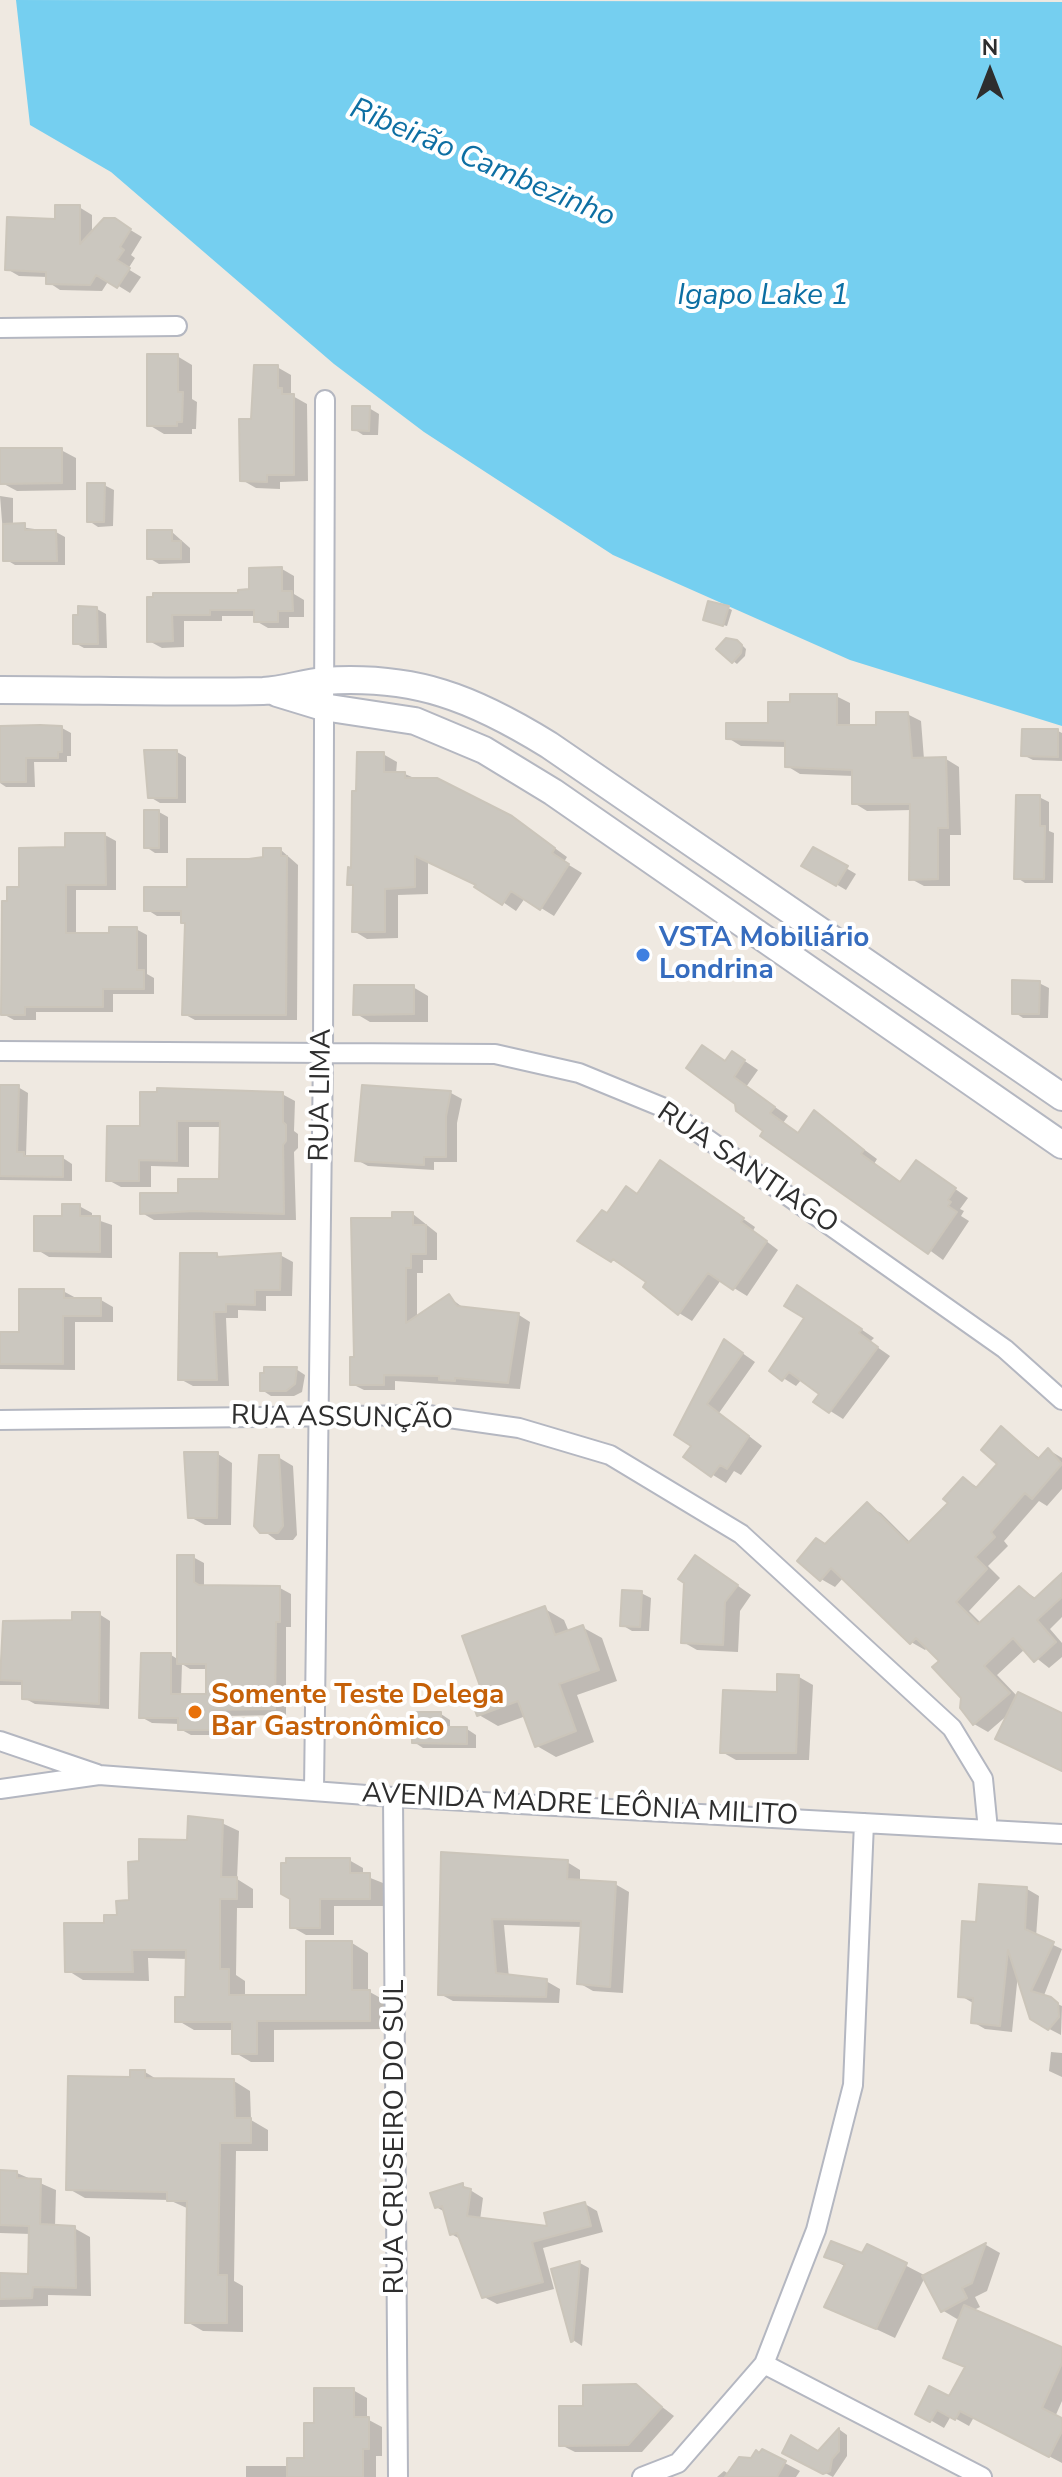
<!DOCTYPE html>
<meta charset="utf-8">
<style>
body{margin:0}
#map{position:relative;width:1062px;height:2477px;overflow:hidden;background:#efe9e1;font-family:"Nunito Sans",sans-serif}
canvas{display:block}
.north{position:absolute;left:950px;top:32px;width:80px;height:80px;-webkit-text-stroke:6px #fff;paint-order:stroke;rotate:0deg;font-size:22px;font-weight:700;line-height:32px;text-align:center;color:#2e2e2e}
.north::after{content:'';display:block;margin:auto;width:28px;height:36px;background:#2e2e2e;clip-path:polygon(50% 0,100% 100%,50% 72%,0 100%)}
</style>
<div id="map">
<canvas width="1062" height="2477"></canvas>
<div class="north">N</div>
</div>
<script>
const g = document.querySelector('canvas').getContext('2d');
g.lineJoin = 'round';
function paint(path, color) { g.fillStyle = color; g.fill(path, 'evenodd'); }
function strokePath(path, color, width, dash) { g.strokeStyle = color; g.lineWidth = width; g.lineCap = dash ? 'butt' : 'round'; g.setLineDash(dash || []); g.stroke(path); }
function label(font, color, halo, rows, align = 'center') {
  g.font = font + ' "Nunito Sans",sans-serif'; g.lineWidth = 8; g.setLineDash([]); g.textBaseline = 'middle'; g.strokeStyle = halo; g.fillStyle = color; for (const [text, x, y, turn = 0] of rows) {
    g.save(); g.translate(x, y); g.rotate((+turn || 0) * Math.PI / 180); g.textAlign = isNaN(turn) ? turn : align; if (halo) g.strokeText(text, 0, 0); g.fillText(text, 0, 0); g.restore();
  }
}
paint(new Path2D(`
 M16,0L1062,2V726L850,660L613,555L424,432L334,364L111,172L30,125Z`), '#75cff0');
paint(new Path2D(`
 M79,207L92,215V234L114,220L142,237L131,255L135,258L128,269L141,277L130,293L109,280L102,291L60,290L48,282V277L19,276L7,269L57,221Z
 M177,356L192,365V399L197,402L196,429H192V434H164L149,425Z
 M277,367L291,375V395L307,404L308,481L280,482V489L256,488L242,480L253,421Z
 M369,408L379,414L378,435H363L354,429Z
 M61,450L76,458V490L17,491L2,483Z
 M104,485L114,490L113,526L98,527L89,521Z
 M0,496L13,498V526L56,532L65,537V565H15L5,559Z
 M172,532L190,548V563L159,564L149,558Z
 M282,569L294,576V594L304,600V617H289V628H268L256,621V616H222V621H184V647L162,648L149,641V599L240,595L251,591Z
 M728,608L732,610L727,626L709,621Z
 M97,609L106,614L107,648H84L75,643Z
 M741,644L746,649L745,656L737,664L733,661Z
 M836,696L850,703V727H878L907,714L921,721L924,759H946L959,767L961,835H950V886H924L911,879L912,810L867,811L854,803V776L800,774L787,766V747L741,746L728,738L770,725L792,704Z
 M0,728H62L71,733V756H67V762H34L35,787H6L0,783Z
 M1058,731L1062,733V761L1033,760L1023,755Z
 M177,752L186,757V803H160L150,797Z
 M383,754L397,762L396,774H405L526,827L567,857L564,862L582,873L554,916L525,898L516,911L478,885L428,861V894L398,895V938L367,939L354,931L355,887L349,884L358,793Z
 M1039,797L1049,802V831L1054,833L1053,883H1025L1016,877Z
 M159,812L168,817V853H155L146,847Z
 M105,835L116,841V890H76V935H111L136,929L147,935V974L154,978V994H113V1012H36V1020H14L3,1014L9,903L67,849Z
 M814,849L856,874L846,890L804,865Z
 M281,850L298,865L297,1020H195L184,1014L187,924L183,916H157L146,909Z
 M1039,983L1049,988L1048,1018H1023L1014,1012Z
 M413,987L428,996V1022H370L355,1013Z
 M733,1053L758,1070L746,1087L788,1116L783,1123L799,1134L815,1113L877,1159L874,1164L901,1183L930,1171L968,1198L960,1209L964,1211L961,1216L969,1221L943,1260L738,1110L726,1062Z
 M0,1087H18L28,1093L26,1156L63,1158L72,1164V1181L0,1180Z
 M364,1087L451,1093L462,1099L457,1123V1162H434V1170L368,1166L357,1160Z
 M282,1094L295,1101L294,1131L298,1134V1148L294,1152L296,1220H154L142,1213L221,1181L222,1127H189V1167L151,1166V1187H121L108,1180L142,1128Z
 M673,1170L755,1227L753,1231L778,1250L747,1296L721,1280L692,1321L679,1313L649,1282L580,1240L608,1215Z
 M79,1206L92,1213V1218L112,1225V1258L49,1257L36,1249Z
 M413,1214L437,1233V1260H423V1273H417V1318L449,1297L465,1309L519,1315L530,1322L520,1389L395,1381V1390H364L352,1384L394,1220Z
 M217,1255L223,1258L280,1255L293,1262L292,1296H266V1311L238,1310V1318H226L229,1386H193L180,1379Z
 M63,1291L76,1298L101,1300L113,1307V1322H75V1370L0,1369V1334H21Z
 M811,1295L874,1338L870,1342L890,1356L843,1419L816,1402L821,1394L802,1379L796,1386L772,1371L806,1318Z
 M738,1350L755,1362L719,1413L762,1446L741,1475L734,1471L726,1483L713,1475L693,1446L677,1434Z
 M296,1369L305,1375L302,1392L294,1396H271L262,1390Z
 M1002,1429L1041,1459L1049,1450L1062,1458V1489L1047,1506L1039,1501L1004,1541L1008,1546L988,1566L1000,1578L969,1611L982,1624L1020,1588L1037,1599L1062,1576V1617L1050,1629L1062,1643V1657L1049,1668L1025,1649L997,1675L1018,1697L1062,1715V1770L1010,1713L988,1732L974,1724L942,1661L928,1647L925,1650L911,1642L843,1578L835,1587L821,1579L826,1546L867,1505L881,1513L911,1543L950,1503L964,1479L979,1488L1000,1464Z
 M186,1454H218L232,1463L231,1525H205L190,1517Z
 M278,1457L293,1466L297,1535L293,1540H276L256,1525V1493Z
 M193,1557L204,1563V1587L280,1588L291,1594V1627H286V1715L223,1716V1735H191L180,1729V1724L152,1723L141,1717L171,1655L179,1660ZM182,1664L190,1669H208V1696H181Z
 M710,1566L751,1595L740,1611L738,1652L697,1650L683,1642Z
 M641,1593L651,1598L649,1631H632L622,1625Z
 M545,1609L564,1620L569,1632L582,1627L602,1638L617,1681L577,1695L594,1742L556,1757L537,1746L526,1716L498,1726L479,1715L483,1690Z
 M99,1614L110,1621L109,1709L35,1704L24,1698V1685H0V1664L74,1622Z
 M799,1677L813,1685L809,1760H736L722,1752Z
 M441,1714L450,1720V1729H467L476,1735V1748H423L414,1742Z
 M190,1818H211L239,1831L237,1879L253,1889V1908H237L236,1975L245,1981V1997H308L352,1943L368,1953V1991L386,2001L387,2029L274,2030V2062H251L234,2052V2030H194L177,2020L187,1999L188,1959L148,1958L149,1981L83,1980L67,1970L106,1925L131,1902L141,1863L189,1842Z
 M443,1854L567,1862L580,1870V1882L615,1884L629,1892L623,1993L593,1991L579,1983L582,1927L504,1925L509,1978L546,1981L560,1989L559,2003L453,2001L440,1994Z
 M349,1860L363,1868V1875L383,1883V1906H334V1935H306L292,1927Z
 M1027,1889L1039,1896L1036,1937L1062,1949L1043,1998L1062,2006L1061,2035L1034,2021L1018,1974L1012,2032L985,2029L973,2022V2003L961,1996L978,1924Z
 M1051,2052L1062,2053V2077L1049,2071Z
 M145,2072L158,2080L234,2081L250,2091L251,2120L268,2130V2151H236L234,2281L243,2286V2332L203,2331L187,2322L189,2209L169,2200L85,2198L69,2189L132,2079Z
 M0,2172L17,2173L56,2190L55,2227L74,2228L90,2237L91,2296L48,2295V2306L0,2307V2275L30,2276L31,2234L0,2233Z
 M462,2185L483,2198L480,2220L550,2229L585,2204L597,2211L603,2232L543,2248L554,2289L497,2304L484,2297L462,2240L451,2234L445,2212L436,2207Z
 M986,2245L1000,2253L987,2291L975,2297L980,2307L972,2311L1062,2349V2401L1055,2417L1062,2420V2463L974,2417L969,2426L951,2416L944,2428L918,2413L950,2399L966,2368L945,2357L962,2316L957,2319L942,2310L925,2277L895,2338L827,2306L846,2267L827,2256H863L868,2246L926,2276Z
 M580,2263L589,2268L582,2346L573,2340L554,2270Z
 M635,2386L674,2416L642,2452H575L561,2445L585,2408Z
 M353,2390L367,2398V2419L382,2427V2456H376V2477H246V2466H289L306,2460L316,2425Z
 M840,2430L847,2435V2456L833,2477L784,2452L819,2453Z
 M762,2451L800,2471L796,2477H717L724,2471L729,2474Z`), '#0003');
const building = new Path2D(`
 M55,205H80V244L104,218H115L131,229L120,247L124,250L117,260L130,268L117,288L96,275L90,285L46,284V272L5,270L7,217L55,219Z
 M147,354H178V392H183L182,422H177V426H147Z
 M254,365H278V388H282V394H294V475H267V482L240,481L239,419H251Z
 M352,406H370L369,431L352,430Z
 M0,448H62V483L0,484Z
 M87,483H105L104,522H87Z
 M25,523V530H56L57,561H3V524Z
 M147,530H172V541H181V559H147Z
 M282,567V591H292L293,611H278V622H254V610H210V615H172L173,641L147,642V597H153V593H238V590L249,589V568Z
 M708,601L729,606L723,626L703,620Z
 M78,606L97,607L98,644H73V615H78Z
 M726,638L737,640L742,645L741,653L732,663L716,649Z
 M790,694H837V725H876V712H908L912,758L946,757L948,828H938V879L909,880L910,804H852V770L785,767V741L726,739V723H768V702H790Z
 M40,725L62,726V752H58V758H26V782H0V726Z
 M1022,729H1058V757L1021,756Z
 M144,750H177V798H148Z
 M357,752H384V772H405V778H437L512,816L555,848L552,853L569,864L540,910L511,891L502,905L474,887L476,885L415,856V887L385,889V932H352L353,885H347L348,867L351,868L352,791H356Z
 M1016,795H1040V826H1045L1044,879H1014Z
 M144,810H159V848H144Z
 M65,833H105L106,885H66V933H109V927H137V970H144V989H103V1007H25V1015H1L2,901H7V887H19V848L65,847Z
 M813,847L848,866L836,886L801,866Z
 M263,848H281V856H287L286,1015H182L185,923H181V911H144V887H187V859H249L263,857Z
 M1012,980L1040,981L1039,1014H1012Z
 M354,985H414V1014L353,1015Z
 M702,1045L725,1061L732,1051L745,1060L734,1077L775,1107L770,1113L798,1133L814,1110L864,1150L861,1154L900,1182L916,1160L956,1188L948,1200L951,1202L948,1206L957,1212L928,1254L760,1136L763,1131L736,1111L735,1104L686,1068Z
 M0,1085H19L17,1152H24V1156H63V1177L0,1176Z
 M362,1085L451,1091L446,1116V1157H424V1165L355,1161Z
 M157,1088L283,1092V1122L286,1125V1141L283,1145L284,1214L194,1211L140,1214V1193H178V1179H219L220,1121H177V1161L139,1160V1181H106L107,1126H140V1092H157Z
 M660,1160L744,1218L741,1222L767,1241L733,1290L708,1273L678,1315L643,1287L646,1282L613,1259L611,1262L577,1241L602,1210L607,1213L626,1186L637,1194Z
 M62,1204H80V1216H100V1252L34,1251V1216H62Z
 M392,1212H413V1225H426V1254H411V1268H406V1323L449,1294L457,1306L519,1313L508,1383L455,1378V1381L439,1380V1376L384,1375V1385H350V1357H354L351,1218H392Z
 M180,1253H217V1257L281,1253L280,1290H255V1305L226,1304V1312H214L217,1380H178Z
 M797,1285L862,1329L859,1333L878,1347L829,1413L813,1402L819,1394L789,1372L782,1381L769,1371L804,1318L784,1306Z
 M19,1289H64V1298H101V1316H63V1364H0V1332H19Z
 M724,1339L743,1353L707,1404L749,1436L727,1469L720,1465L711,1477L683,1457L691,1446L674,1435Z
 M264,1367H297L295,1384L286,1391H260V1373H264Z
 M1001,1426L1038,1459L1048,1448L1062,1464L1032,1499L1025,1493L991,1532L995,1537L975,1557L987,1569L956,1602L978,1624L1019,1586L1034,1599L1062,1573V1597L1037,1620L1056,1642L1034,1662L1013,1638L984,1666L1010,1693L973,1725L960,1708L961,1698L932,1667L939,1661L916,1638L910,1644L831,1568L820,1581L797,1561L816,1538L825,1544L867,1502L908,1543L948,1503L943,1499L963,1477L976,1488L997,1464L981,1450Z
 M184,1452H218L217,1518H188Z
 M259,1455H279L283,1526L278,1533H260L254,1526Z
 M177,1555H194V1582L199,1585L280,1586V1622H276L275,1709L212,1710V1730H178V1718H139L141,1653H171V1694H206V1664H177Z
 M695,1555L738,1585L725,1602L723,1645L681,1643L684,1583L678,1579Z
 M622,1590L642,1591L640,1627L620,1626Z
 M545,1606L555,1635L583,1625L599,1670L559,1684L576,1731L535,1747L518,1701L477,1716L469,1693L481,1689L462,1636Z
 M72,1612H100L99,1704L22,1699V1681L0,1680L3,1621L72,1620Z
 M777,1674L799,1675L796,1753H720L723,1690L777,1692Z
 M1018,1692L1062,1713V1771L995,1739Z
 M412,1712H441V1727H467V1744L412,1743Z
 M188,1816L223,1820L221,1877H237V1899H220V1969H229V1995H306V1941H352V1990H370V2021H257V2054H232V2022H175V1997H185L186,1950H132L133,1972H65L64,1923H104V1915H117L116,1901L129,1900L128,1862L139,1861V1839L187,1840Z
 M441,1852L568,1860L567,1879L616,1882L610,1987L577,1984L581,1921L492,1919L496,1973L547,1979L546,1997L438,1995Z
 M286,1858H350V1873H370V1899H320V1928H290V1899L281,1894V1863H286Z
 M979,1884L1027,1887L1025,1929L1054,1942L1031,1991L1051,1997L1058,2003L1059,2017L1048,2030L1030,2019L1008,1950L1000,2026L971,2023L973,1998L958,1997L962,1921L976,1922Z
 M130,2070H145V2078L234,2079L235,2118H251V2143H220L218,2275H227V2323H185L187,2201H167V2192L66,2190L68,2076L130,2077Z
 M0,2170L17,2171V2178L41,2179L40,2224L75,2226L76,2288L33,2287L32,2298L0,2299V2273L28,2274L29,2226L0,2225Z
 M463,2183V2187L471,2189L467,2216L547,2226L544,2213L585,2202L591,2226L532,2242L543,2282L482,2298L457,2233L450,2235L442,2206L435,2208L430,2193Z
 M831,2241L862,2253L867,2244L907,2263L876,2329L824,2307L845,2264L824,2257Z
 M986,2243L972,2283L962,2288L967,2298L941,2312L922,2276Z
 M580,2261L573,2341L571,2342L551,2269Z
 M964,2305L1062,2347V2363L1042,2408L1062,2418V2431L1049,2457L960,2411L955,2420L937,2410L930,2422L915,2414L929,2386L949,2396L965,2367L943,2358Z
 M636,2384L662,2407L628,2445L559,2446V2406H583V2385Z
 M314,2388H354V2417H369V2449H363V2477H287V2458H304V2423H314Z
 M839,2428V2451L832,2459L830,2471L823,2474L782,2453L791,2435L818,2451Z
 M762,2449L786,2461L777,2477H725L739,2457L751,2458L756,2450L759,2453Z`);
paint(building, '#cbc7bf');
strokePath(building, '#cbc5ba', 2);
const street = new Path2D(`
 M0,328L177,326
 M0,1051L495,1054L579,1073L662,1107L1005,1349L1062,1400
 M0,1420L428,1415L519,1428L610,1455L741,1534L952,1728L983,1779L988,1830
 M0,1741L97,1774
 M0,1789L99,1775L393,1797L1062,1834
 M314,1790L323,1051L325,400
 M393,1797L398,2477
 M764,2364L982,2477
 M642,2477L678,2463L764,2364L816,2230L853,2085L864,1823`);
const secondary = new Path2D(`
 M0,690C88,690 176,693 263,691C284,690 303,683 324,681C415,675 473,698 549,745L1062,1097
 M277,693L323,707L415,721L484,750L553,792L1062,1145`);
strokePath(street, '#b4b7c1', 22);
strokePath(secondary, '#b4b7c1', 30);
strokePath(street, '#fff', 18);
strokePath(secondary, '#fff', 26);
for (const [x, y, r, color] of [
 [643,955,8,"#3f7fe0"],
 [195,1712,8,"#e8710a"]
]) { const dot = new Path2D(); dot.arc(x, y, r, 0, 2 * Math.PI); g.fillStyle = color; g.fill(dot); strokePath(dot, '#fff', 3); }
label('bold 28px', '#366cbe', '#fff', [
 ["VSTA Mobiliário",659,939],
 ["Londrina",659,971]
], 'left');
label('28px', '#2e2e2e', '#fff', [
 ["RUA LIMA",322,1095,-89],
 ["RUA SANTIAGO",747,1169,34],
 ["RUA ASSUNÇÃO",342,1419,1],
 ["AVENIDA MADRE LEÔNIA MILITO",580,1806,3],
 ["RUA CRUSEIRO DO SUL",396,2137,-90]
]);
label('bold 28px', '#c56008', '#fff', [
 ["Somente Teste Delega",211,1696],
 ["Bar Gastronômico",211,1728]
], 'left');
label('italic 30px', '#0d6fa3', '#fff', [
 ["Ribeirão Cambezinho",482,164,23],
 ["Igapo Lake 1",763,297]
]);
</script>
